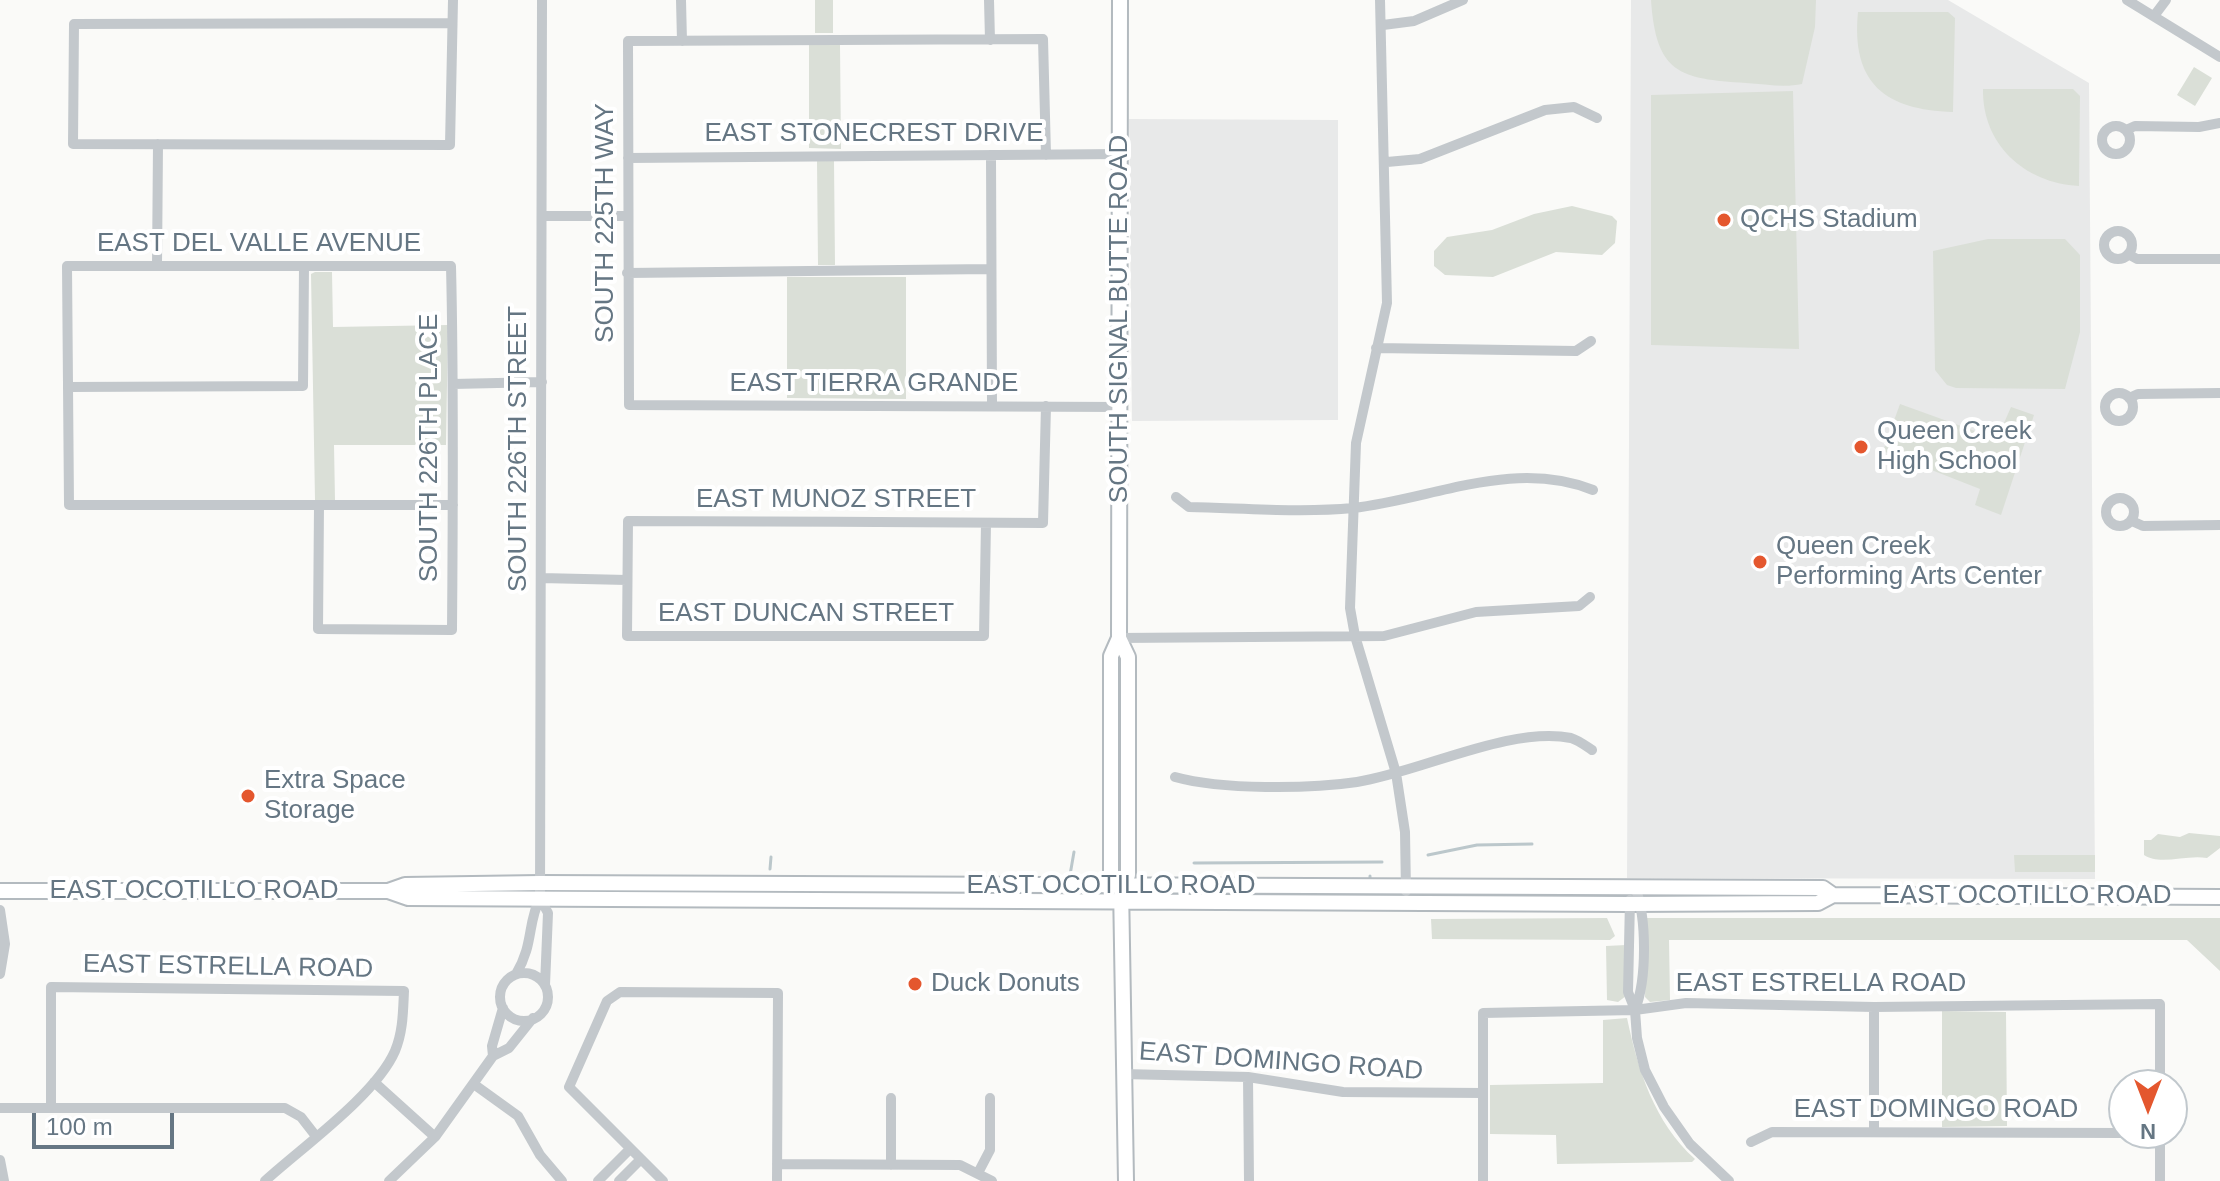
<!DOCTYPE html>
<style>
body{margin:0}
#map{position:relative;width:2220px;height:1181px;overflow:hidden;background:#fafaf8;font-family:Arial,sans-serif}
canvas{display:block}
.north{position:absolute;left:2108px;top:1069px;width:80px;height:80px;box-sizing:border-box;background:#fff;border:2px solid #c1c8cd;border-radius:50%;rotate:180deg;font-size:22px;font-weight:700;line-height:32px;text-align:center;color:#657683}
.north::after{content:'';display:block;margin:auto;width:28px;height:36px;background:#e4572e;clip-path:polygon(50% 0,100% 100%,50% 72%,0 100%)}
.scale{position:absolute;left:32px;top:1113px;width:142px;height:36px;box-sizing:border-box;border:4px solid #657683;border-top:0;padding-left:10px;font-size:24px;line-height:28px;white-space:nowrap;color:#657683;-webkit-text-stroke:6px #fff;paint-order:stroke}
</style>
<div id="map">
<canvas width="2220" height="1181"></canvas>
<div class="north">N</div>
<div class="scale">100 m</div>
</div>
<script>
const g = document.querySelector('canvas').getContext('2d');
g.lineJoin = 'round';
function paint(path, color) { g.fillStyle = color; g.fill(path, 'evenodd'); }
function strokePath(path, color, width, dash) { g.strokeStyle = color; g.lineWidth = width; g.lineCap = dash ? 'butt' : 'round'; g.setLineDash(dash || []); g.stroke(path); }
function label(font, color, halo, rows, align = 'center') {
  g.font = font + ' Arial,sans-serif'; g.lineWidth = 8; g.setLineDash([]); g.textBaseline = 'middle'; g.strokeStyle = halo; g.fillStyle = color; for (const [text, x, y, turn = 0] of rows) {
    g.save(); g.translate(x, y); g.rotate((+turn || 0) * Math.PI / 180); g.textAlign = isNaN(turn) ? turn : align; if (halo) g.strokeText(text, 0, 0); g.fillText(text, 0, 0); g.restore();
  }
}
paint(new Path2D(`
 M1631,0H1948L2089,83L2095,879L1627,878Z
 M1129,119L1338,120V420L1132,421Z`), '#e8e9e9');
paint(new Path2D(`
 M815,0H833V33H815Z
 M1651,0H1816L1815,27L1802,84C1784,88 1764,84 1746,83C1679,79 1656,73 1651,0Z
 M1858,12H1948L1955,18L1953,112C1885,110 1851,83 1858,12Z
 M809,45H840L841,149L809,148Z
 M2194,67L2212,78L2195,106L2177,95Z
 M1983,89H2073L2080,96L2079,186C2024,183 1982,144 1983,89Z
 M1793,91L1799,349L1651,345V95Z
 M817,161H834L835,265H818Z
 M1572,206L1612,216L1617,221L1615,243L1602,255L1556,252L1493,277L1445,275L1434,266V251L1447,237L1492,230L1534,214Z
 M1988,239H2065L2080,255V332L2065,389L1956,388L1947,385L1935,370L1933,251Z
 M315,272H332L333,327L448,325L446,445H334L335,500H315L311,274Z
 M787,277H906V399L787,398Z
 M1900,404L1997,439L2011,407L2034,415L2001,515L1975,505L1980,489L1883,451Z
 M2189,833L2220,836V848L2207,858C2187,854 2160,866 2144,855V840H2151L2158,834L2180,837Z
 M2014,855H2095V872H2015Z
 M1607,918L1615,936L1610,940L1432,939L1431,919Z
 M1647,918H2220V971L2187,940H1669L1670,1000L1650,1002L1645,997Z
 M1626,945V996L1618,1002L1607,1000L1606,946Z
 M1942,1011L2006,1012L2007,1126L1942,1127Z
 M1627,1018C1638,1070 1654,1122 1695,1159L1692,1162L1557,1164L1556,1135L1490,1134V1085L1603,1083V1020Z`), '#dadfd7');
strokePath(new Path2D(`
 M1428,855L1477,845L1532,844
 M1194,863L1382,862
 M770,869L771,857
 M1070,875L1074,852
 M1370,879V876`), '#bbc7cb', 3);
const secondary = new Path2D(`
 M1120,0L1119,638L1111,656V875L1121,886
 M1119,638L1128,657V875L1121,886L1126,1181
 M0,891H388L405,885L540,883L1823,888L1833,895
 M388,891L408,898L1628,904L1818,903L1833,895L2220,897`);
strokePath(secondary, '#b3babf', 18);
strokePath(new Path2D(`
 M681,0L682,41
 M989,0L990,40
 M1380,0L1387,303L1356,443L1350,608L1355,636L1396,773L1405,832L1406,891
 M2127,0L2220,57
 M2154,16L2166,0
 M452,23L74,24L73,144L450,145L453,0
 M1383,25L1414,21L1463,0
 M2102 140a14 14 0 1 1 28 0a14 14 0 1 1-28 0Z
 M2126,130L2135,126L2199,127L2220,123
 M991,155L992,406
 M1046,155L1043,39L628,41L629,405L1120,407
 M628,158L1121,154
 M1387,162L1420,159L1545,110L1574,107L1597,118
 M542,216H628
 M2104 245a14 14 0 1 1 28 0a14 14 0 1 1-28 0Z
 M2128,254L2137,259H2220
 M157,266L158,144
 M627,273L991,269
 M1376,348L1576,351L1591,341
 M453,384L542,382
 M68,387L303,386L304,266
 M2105 407a14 14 0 1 1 28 0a14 14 0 1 1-28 0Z
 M2129,398L2138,394L2220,393
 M1176,497L1189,507C1242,508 1300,513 1353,508C1433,499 1513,458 1593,490
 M2106 512a14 14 0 1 1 28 0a14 14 0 1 1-28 0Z
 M319,505L318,629L452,630C453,509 454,388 451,266H67L69,505H453
 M2132,521L2143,526L2220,525
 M986,523L984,636H627L628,521C766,521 905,522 1043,523L1046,406
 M541,578L627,580
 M1119,638L1384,636L1476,612L1579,606L1590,597
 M1175,777C1222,790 1309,789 1357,782C1421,772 1509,726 1571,738C1578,740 1586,746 1592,750
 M1635,887C1647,918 1647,979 1635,1010
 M540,898L548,913L545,985
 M1630,900L1628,992L1635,1010L1637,1038L1645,1070L1664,1107L1690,1144L1729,1181
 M0,910L5,944L0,974
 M500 997a24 24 0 1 1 48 0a24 24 0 1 1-48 0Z
 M516,974C534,944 527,924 540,898L542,0
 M493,1056L492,1046L503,1008
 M1123,1074L1248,1077L1343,1092L1483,1093
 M1248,1077L1249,1181
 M374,1082L435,1137
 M475,1085L518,1116L540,1155L562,1181
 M51,1106V987L404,991C403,1012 403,1032 395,1051C376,1095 301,1148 265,1181
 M0,1108H285L301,1117L315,1135
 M1874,1132V1007
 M2160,1133V1181
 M1751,1142L1772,1132L2124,1133
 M0,1160L4,1181
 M777,1164L960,1165L992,1181
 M891,1165V1098
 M978,1173L990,1150V1098
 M389,1181L435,1137L493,1056L509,1048L533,1018
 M598,1181L630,1149
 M619,1181L641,1159
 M663,1181L569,1087L607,1001L620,992L778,993L777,1181
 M1483,1181V1013L1635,1010L1686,1003L1874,1007L2160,1004V1085`), '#c3c8cc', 10);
strokePath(secondary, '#fff', 14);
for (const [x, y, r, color] of [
 [1724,220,8,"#e4572e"],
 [1861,447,8,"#e4572e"],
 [1760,562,8,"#e4572e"],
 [248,796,8,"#e4572e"],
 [915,984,8,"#e4572e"]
]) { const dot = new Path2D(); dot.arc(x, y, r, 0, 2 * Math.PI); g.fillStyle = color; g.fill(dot); strokePath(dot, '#fff', 3); }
label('26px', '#657683', '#fff', [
 ["EAST STONECREST DRIVE",874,134],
 ["SOUTH 225TH WAY",606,223,-90],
 ["EAST DEL VALLE AVENUE",259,244],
 ["SOUTH SIGNAL BUTTE ROAD",1120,319,-90],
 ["EAST TIERRA GRANDE",874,384],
 ["SOUTH 226TH PLACE",430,448,-90],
 ["SOUTH 226TH STREET",519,449,-90],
 ["EAST MUNOZ STREET",836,500],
 ["EAST DUNCAN STREET",806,614],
 ["EAST OCOTILLO ROAD",1111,886],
 ["EAST OCOTILLO ROAD",194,891],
 ["EAST OCOTILLO ROAD",2027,896],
 ["EAST ESTRELLA ROAD",228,967,1],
 ["EAST ESTRELLA ROAD",1821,984],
 ["EAST DOMINGO ROAD",1281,1062,4],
 ["EAST DOMINGO ROAD",1936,1110]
]);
label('26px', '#657683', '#fff', [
 ["QCHS Stadium",1740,220],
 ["Queen Creek",1877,432],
 ["High School",1877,462],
 ["Queen Creek",1776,547],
 ["Performing Arts Center",1776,577],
 ["Extra Space",264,781],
 ["Storage",264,811],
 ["Duck Donuts",931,984]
], 'left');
</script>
